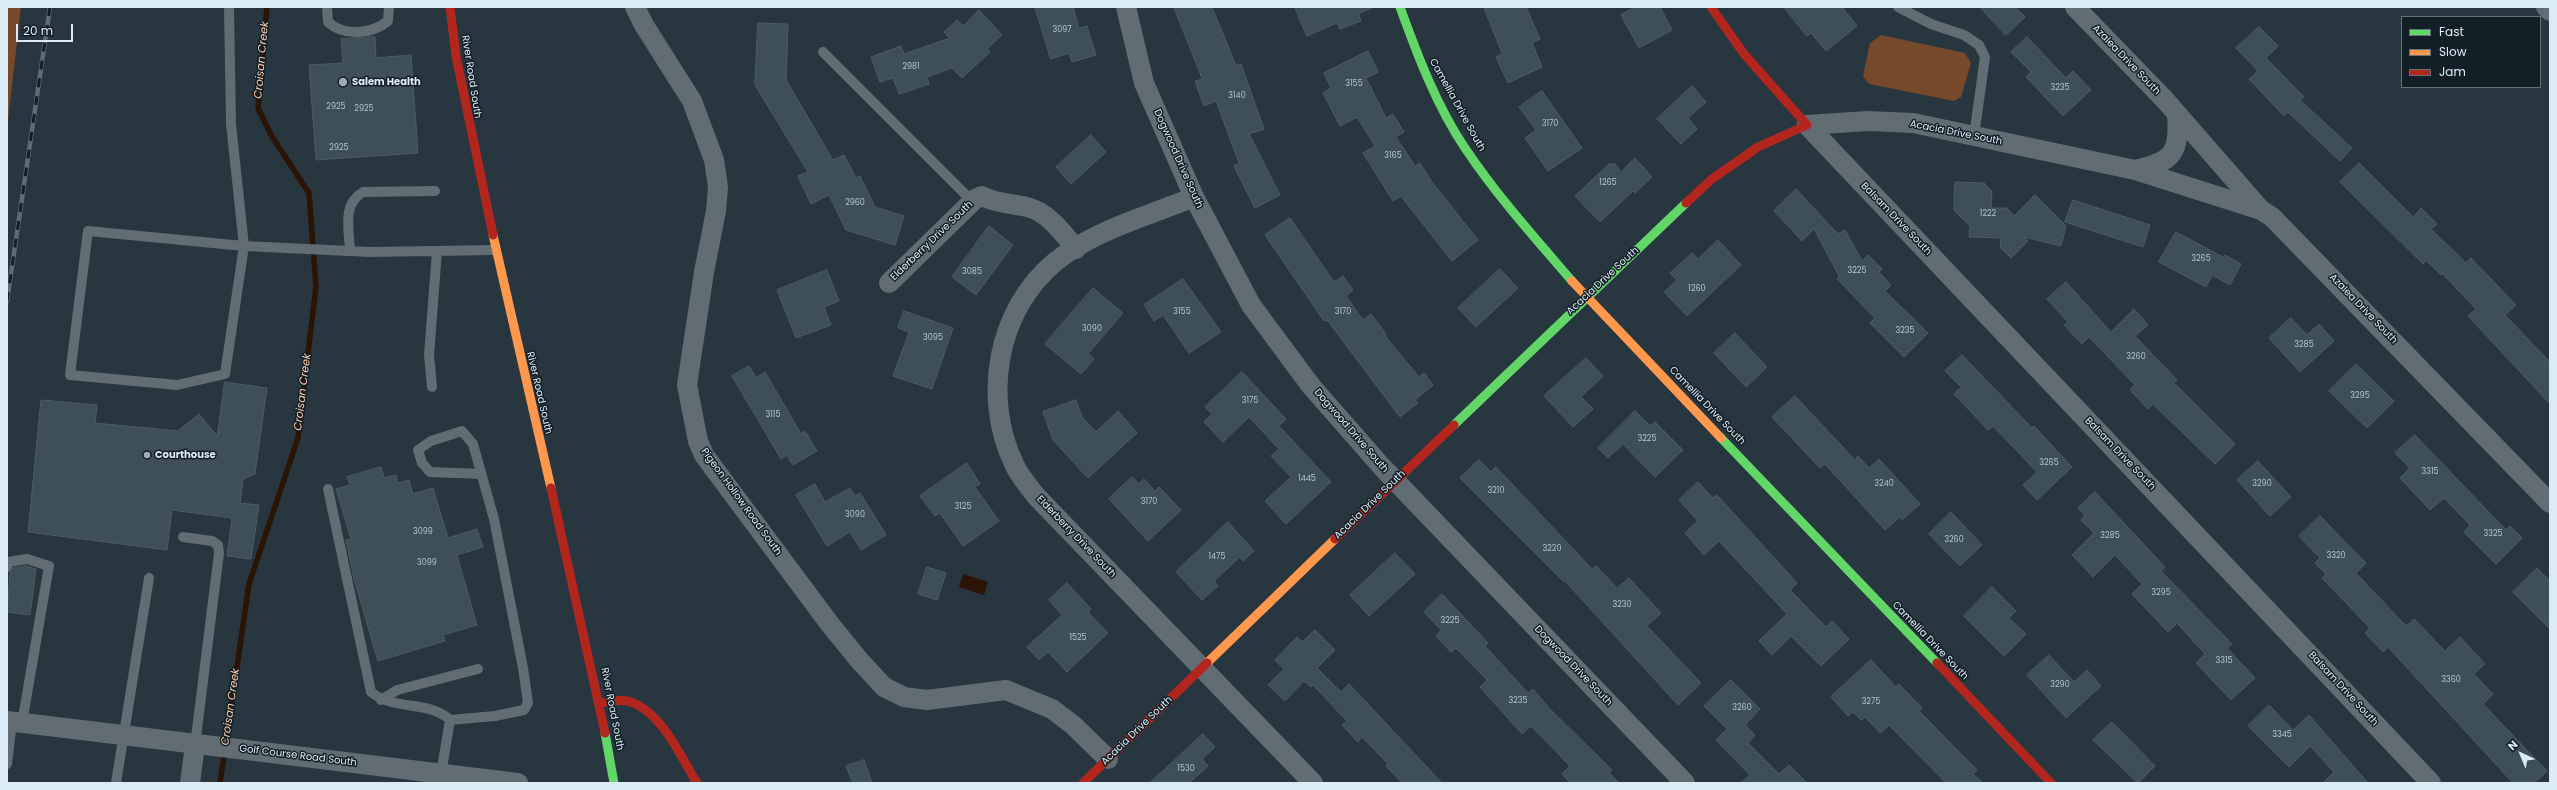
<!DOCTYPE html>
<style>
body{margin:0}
#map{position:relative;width:2557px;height:790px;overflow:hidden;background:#27363f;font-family:Poppins,sans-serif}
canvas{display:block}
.frame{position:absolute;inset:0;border:8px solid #dcecf6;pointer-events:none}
.legend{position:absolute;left:2401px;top:16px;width:140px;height:72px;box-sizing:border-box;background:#131f26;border:1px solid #637179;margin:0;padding:5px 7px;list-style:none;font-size:12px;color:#dcecf6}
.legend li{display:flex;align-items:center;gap:8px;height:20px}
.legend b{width:20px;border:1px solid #637179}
.north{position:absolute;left:2501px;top:734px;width:40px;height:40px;-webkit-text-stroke:3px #131f26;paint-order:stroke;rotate:316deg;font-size:11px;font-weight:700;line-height:16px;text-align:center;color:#dcecf6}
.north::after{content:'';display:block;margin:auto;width:14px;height:18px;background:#dcecf6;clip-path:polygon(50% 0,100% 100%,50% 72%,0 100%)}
.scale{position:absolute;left:16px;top:24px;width:57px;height:18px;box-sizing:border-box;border:2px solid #dcecf6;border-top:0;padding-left:5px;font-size:12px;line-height:14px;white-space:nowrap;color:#dcecf6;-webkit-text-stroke:3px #131f26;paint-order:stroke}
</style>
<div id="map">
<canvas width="2557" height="790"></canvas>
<div class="frame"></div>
<ul class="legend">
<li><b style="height:5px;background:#63d668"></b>Fast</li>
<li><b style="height:5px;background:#ff974d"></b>Slow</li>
<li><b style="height:5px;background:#b3261e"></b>Jam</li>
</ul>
<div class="north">N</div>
<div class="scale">20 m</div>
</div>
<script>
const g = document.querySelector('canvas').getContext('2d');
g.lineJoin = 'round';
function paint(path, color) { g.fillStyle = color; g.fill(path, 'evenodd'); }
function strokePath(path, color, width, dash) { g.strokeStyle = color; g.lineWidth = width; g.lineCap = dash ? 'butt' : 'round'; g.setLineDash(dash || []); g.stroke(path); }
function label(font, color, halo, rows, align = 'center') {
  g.font = font + ' Poppins,sans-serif'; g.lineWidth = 3; g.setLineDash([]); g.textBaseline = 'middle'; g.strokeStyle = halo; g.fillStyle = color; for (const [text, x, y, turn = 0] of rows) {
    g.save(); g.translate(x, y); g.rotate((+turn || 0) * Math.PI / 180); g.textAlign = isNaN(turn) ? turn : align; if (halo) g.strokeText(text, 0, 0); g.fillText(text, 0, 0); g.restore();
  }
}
paint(new Path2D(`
 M7,7H21L7,130Z
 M1881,35L1965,53L1971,63L1961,97L1954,101L1869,84L1863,76L1870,43Z`), '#75492a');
paint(new Path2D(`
 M963,574L988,582L984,595L959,587Z`), '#2b1306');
strokePath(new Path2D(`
 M220,783L249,584L298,438L316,286L309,193L271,135L258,108L267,7`), '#2b1306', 5.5);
const building = new Path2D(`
 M1035,7H1073L1079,28L1087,26L1096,55L1072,62L1069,53L1051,59Z
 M1174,7H1212L1236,66L1241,64L1264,129L1249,134L1280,195L1255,208L1234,166L1239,163L1216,101L1204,106L1195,81L1202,79Z
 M1295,7H1374L1358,14L1361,21L1340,29L1337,23L1307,36Z
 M1484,7H1526L1540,39L1532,43L1542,67L1508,83L1496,57L1502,54Z
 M1635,7H1660L1672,30L1639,48L1621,15Z
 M1784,7H1842L1857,26L1826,51L1811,33L1807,36Z
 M1980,7H2015L2025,17L2006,35Z
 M979,10L1002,35L987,49L990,52L962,78L952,68L927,77L929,84L899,94L893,78L880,82L871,57L901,46L904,54L950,38L944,32L957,20L963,26Z
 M758,23L788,24L786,80L833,160L844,155L856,178L860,176L875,207L904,216L895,245L846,230L829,195L811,204L798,176L808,172L755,85Z
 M2259,27L2278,46L2266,58L2304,97L2300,100L2352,148L2340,161L2288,112L2284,116L2249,79L2258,71L2236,48Z
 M375,37L376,58L411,55L418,153L316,160L309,65L343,63L341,39Z
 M2027,37L2066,78L2073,71L2091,90L2063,116L2026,77L2031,72L2011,52Z
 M1368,51L1378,72L1366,78L1386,118L1393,114L1404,132L1396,137L1415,166L1420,163L1432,182L1478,240L1452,261L1401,196L1393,201L1363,153L1375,146L1357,117L1340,126L1323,93L1331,88L1324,73Z
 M1692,86L1706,102L1688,118L1697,129L1681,144L1657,119Z
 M1542,91L1582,148L1548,171L1525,138L1536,130L1519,107Z
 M1091,135L1106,152L1071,184L1056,167Z
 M1635,158L1652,177L1635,193L1633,191L1600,222L1575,196L1609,164H1615L1621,172Z
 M2359,163L2413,217L2421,208L2437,224L2431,229L2466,263L2471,258L2516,305L2505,315L2550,362V404L2468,316L2476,309L2442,273L2441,275L2426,260L2423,264L2340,182Z
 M1955,182L1984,183L1992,191L1991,208H2007L2014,216L2035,195L2066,226L2061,246L2024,237L2028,241L2011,258L2000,247L2001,238L1969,237L1970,226L1954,210Z
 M1796,189L1838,234L1845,230L1862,261L1868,255L1882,269L1879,272L1891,285L1885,291L1928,333L1904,357L1870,323L1875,318L1837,279L1839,276L1814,229L1802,241L1774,211Z
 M2073,200L2150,225L2143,247L2065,222Z
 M1290,218L1334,282L1343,276L1353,290L1346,296L1363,320L1371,314L1386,334L1385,336L1419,377L1424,373L1433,385L1415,400L1418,403L1400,417L1327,320L1324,321L1265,235Z
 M989,226L1013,245L976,295L952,277Z
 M2176,232L2223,257L2225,255L2241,264L2230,285L2212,275L2206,287L2159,262Z
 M1718,240L1741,265L1687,316L1664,292L1677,280L1670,273L1692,253L1698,259Z
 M1500,269L1518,288L1476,327L1458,308Z
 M827,270L839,301L824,307L831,325L796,338L777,290Z
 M1183,279L1221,332L1189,353L1163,315L1154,321L1144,305Z
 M2066,282L2111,332L2134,309L2148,325L2135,336L2177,380L2174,383L2235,444L2215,464L2153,404L2148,409L2130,390L2135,385L2089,337L2082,344L2064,325L2068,322L2047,299Z
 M1093,288L1123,313L1088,354L1094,359L1081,374L1045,344Z
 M904,311L953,328L932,389L893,376L909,332L898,328Z
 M2291,318L2307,335L2319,324L2334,341L2300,372L2269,338Z
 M1735,333L1767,367L1746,387L1714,353Z
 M1962,355L2032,428L2034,426L2072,467L2037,500L2023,485L2037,472L1993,426L1988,430L1954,394L1961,387L1945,371Z
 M1586,358L1603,376L1581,397L1593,409L1573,427L1544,396Z
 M2356,364L2394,401L2367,428L2329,391Z
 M749,366L756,378L765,372L801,434L805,431L817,451L793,465L787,455L781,459L732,376Z
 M1242,372L1286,419L1279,426L1331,482L1286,524L1265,501L1291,477L1271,456L1279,449L1249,417L1223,442L1204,422L1212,414L1205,407Z
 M225,382L267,388L255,474L243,479L240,503L259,505L251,559L227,556L232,518L172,510L167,550L28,532L41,400L97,405L95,423L178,431L199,414L217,436Z
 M1795,396L1855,460L1858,456L1869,468L1879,459L1920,504L1902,520L1900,517L1885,530L1825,464L1820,468L1772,417Z
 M1076,400L1082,417L1096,432L1118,411L1137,433L1088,478L1053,440L1043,412Z
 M1635,411L1650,426L1655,422L1683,450L1655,477L1623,444L1608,458L1598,448Z
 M2415,435L2506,530L2510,526L2522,538L2496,564L2464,532L2470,525L2444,498L2430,510L2400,478L2410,468L2395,453Z
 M1479,460L1491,472L1496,467L1592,569L1596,566L1617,588L1629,578L1661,613L1647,626L1701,683L1678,705L1565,581L1564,582L1460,478Z
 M2258,461L2291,497L2270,516L2237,480Z
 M967,463L980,484L975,487L999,521L963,546L940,513L935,516L920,496Z
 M381,467L384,478L396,475L398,483L409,480L413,494L433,488L448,538L477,529L483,547L457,555L477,625L443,635L445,641L378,661L354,579L346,540L351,539L336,489L350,485L347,477Z
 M1132,477L1139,484L1144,479L1155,491L1159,487L1181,510L1148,541L1109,499Z
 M1698,482L1713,498L1717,495L1797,583L1790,590L1826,627L1832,621L1849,639L1821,666L1791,636L1772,655L1759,641L1787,614L1719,541L1704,555L1685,533L1698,521L1679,500Z
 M815,484L825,502L850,488L855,496L860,493L886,535L861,550L850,532L827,546L796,495Z
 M2095,492L2165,567L2161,571L2232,644L2227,648L2255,678L2231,700L2196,663L2205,654L2177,623L2168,632L2132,594L2142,584L2115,555L2093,577L2072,555L2094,533L2081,520L2085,515L2078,508Z
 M1951,512L1982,545L1960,566L1929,534Z
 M2320,516L2366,563L2356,573L2406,626L2414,619L2445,651L2460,637L2485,664L2474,674L2493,694L2483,704L2547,771L2534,783H2513L2388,647L2383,652L2365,633L2370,628L2322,578L2326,574L2315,563L2320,558L2299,536Z
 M1228,522L1254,551L1243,561L1240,557L1214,581L1218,586L1202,600L1176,572Z
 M1395,553L1415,574L1369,616L1350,595Z
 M26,566L36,569L30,615L7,612L10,573L13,568Z
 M927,567L946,573L937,600L918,594Z
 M2537,568L2550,581V629L2513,592Z
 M1067,583L1091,609L1088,612L1108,633L1067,672L1048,652L1039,660L1027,647L1062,615L1049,600Z
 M1992,587L2016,611L2009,618L2026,634L2004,656L1964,616Z
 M1442,594L1488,643L1485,646L1528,693L1533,689L1550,709L1612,770L1609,773L1619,783H1571L1562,774L1570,766L1531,726L1522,734L1480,687L1487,680L1456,648L1451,652L1436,636L1441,630L1424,612Z
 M1315,630L1335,650L1317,668L1341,692L1349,684L1442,783H1402L1386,766L1388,764L1362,737L1358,742L1342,725L1347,721L1313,685L1311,687L1304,681L1285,701L1268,685L1284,669L1275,660L1297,637L1302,642Z
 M2049,655L2074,682L2087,670L2101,686L2066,718L2027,675Z
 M1871,660L1896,687L1899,684L1922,708L1919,711L1977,770L1973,774L1983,783H1946L1889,725L1880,733L1865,717L1861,720L1853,712L1848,716L1831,697Z
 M1731,680L1760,709L1745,725L1755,735L1748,743L1779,774L1789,765L1807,783H1741L1750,775L1716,740L1727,729L1704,706Z
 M2269,705L2293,730L2309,715L2368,783H2323L2334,772L2310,746L2289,767L2248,726Z
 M2112,722L2155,766L2138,783L2093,740Z
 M1203,734L1215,747L1202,759L1208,766L1189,783H1150Z
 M864,760L872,783H853L846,766Z`);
paint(building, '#3e4f58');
strokePath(building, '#4e5c63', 1);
strokePath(new Path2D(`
 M229,7L231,124L244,246L370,252L495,250
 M327,7L328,22C344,37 372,34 388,21L389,7
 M1898,7L1931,24L1964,35L1979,45L1985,57L1974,136
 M823,52L973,202
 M88,231L244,246L225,374L177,385L70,375Z
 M350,251C349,229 342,204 363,192L435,191
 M432,387L429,355L437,251
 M328,489L371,692C394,711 429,700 450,720L441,774
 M183,537L212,541L218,545L219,553L195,745
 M7,567L8,562L27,559L49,566L22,723
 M381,700L397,690L478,669
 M450,720L495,716L524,710L528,703L523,668L494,519L473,444L462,431L431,441L418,450L422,463L430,472L481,474
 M7,764L12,722
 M116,783L149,578`), '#616c73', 10);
strokePath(new Path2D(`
 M635,7L644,25L692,101L714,160L718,187L716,211L704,272L687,385L698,441L704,455L829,623L859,660L884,687L904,697L927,700L1006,690L1052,709L1073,725L1108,759
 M1126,7L1144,83L1194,197L1251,305L1311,386L1382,467L1685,783
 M2075,7L2165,100L2261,210L2272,217L2550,503
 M2546,7L2550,11
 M1807,125L2431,783
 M1807,125L1868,121L1913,123L2135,170L2261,210
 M2135,170C2173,162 2180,153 2177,114
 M1194,197C1148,216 1094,230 1055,262C997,310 982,397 1014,464C1019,475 1028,486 1036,496L1313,783
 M889,283L975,199L982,196C997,204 1011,203 1027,207C1047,211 1064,234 1076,249
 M7,721L518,783
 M190,783L195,745`), '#616c73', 20);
strokePath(new Path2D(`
 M1400,7C1417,54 1437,107 1465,148C1497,196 1535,238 1572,281
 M1454,425L1686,203
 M1721,438L1937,663
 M605,733L614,783`), '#63d668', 9);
strokePath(new Path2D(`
 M493,235L551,488
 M1572,281L1721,438
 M1207,663L1335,539`), '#ff974d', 9);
strokePath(new Path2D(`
 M450,7L456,56L493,235
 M1686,203L1712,179L1758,147L1807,125L1744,54L1711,7
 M551,488L605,733
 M1335,539L1454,425
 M1937,663L2051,783
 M600,703C609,702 619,699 628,701C662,711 680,756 697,783
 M1083,783L1207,663`), '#b3261e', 9);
const rail = new Path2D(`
 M7,301L50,7`);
strokePath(rail, '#606c72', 4.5);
strokePath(rail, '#131f26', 3, [9]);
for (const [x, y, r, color] of [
 [343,82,5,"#9dacb6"],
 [147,455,4,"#9dacb6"]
]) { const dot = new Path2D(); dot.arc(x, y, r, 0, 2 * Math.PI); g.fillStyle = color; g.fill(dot); strokePath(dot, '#131f26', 1.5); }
label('8px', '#b4c5ce', null, [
 ["3097",1062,30],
 ["2981",911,67],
 ["3155",1354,84],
 ["3235",2060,88],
 ["3140",1237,96],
 ["2925",336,107],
 ["2925",364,109],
 ["3170",1550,124],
 ["2925",339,148],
 ["3165",1393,156],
 ["1265",1608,183],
 ["2960",855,203],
 ["1222",1988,214],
 ["3265",2201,259],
 ["3225",1857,271],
 ["3085",972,272],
 ["1260",1697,289],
 ["3155",1182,312],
 ["3170",1343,312],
 ["3090",1092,329],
 ["3235",1905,331],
 ["3095",933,338],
 ["3285",2304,345],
 ["3260",2136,357],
 ["3295",2360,396],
 ["3175",1250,401],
 ["3115",773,415],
 ["3225",1647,439],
 ["3265",2049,463],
 ["3315",2430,472],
 ["1445",1307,479],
 ["3240",1884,484],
 ["3290",2262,484],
 ["3210",1496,491],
 ["3170",1149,502],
 ["3125",963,507],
 ["3090",855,515],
 ["3099",423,532],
 ["3325",2493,534],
 ["3285",2110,536],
 ["3260",1954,540],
 ["3220",1552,549],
 ["3320",2336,556],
 ["1475",1217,557],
 ["3099",427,563],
 ["3295",2161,593],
 ["3230",1622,605],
 ["3225",1450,621],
 ["1525",1078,638],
 ["3315",2224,661],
 ["3360",2451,680],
 ["3290",2060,685],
 ["3235",1518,701],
 ["3275",1871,702],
 ["3260",1742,708],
 ["3345",2282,735],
 ["1530",1186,769]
]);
label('10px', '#dcecf6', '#131f26', [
 ["Azalea Drive South",2126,60,46],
 ["River Road South",471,77,81],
 ["Camellia Drive South",1457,105,61],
 ["Acacia Drive South",1956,133,11],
 ["Dogwood Drive South",1178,159,66],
 ["Balsam Drive South",1896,219,46],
 ["Elderberry Drive South",932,241,-44],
 ["Acacia Drive South",1603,281,-43],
 ["Azalea Drive South",2363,309,46],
 ["River Road South",539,393,77],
 ["Camellia Drive South",1707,406,46],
 ["Dogwood Drive South",1351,431,49],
 ["Balsam Drive South",2120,454,46],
 ["Pigeon Hollow Road South",741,502,54],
 ["Acacia Drive South",1370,505,-44],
 ["Elderberry Drive South",1076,537,46],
 ["Camellia Drive South",1930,641,46],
 ["Dogwood Drive South",1573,666,46],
 ["Balsam Drive South",2343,689,47],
 ["River Road South",612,709,79],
 ["Acacia Drive South",1137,731,-44],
 ["Golf Course Road South",298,756,7]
]);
label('bold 10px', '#dcecf6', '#131f26', [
 ["Salem Health",352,82],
 ["Courthouse",155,455]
], 'left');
label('italic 11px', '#ffccad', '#131f26', [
 ["Croisan Creek",262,60,-85],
 ["Croisan Creek",303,392,-83],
 ["Croisan Creek",231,707,-82]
]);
</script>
